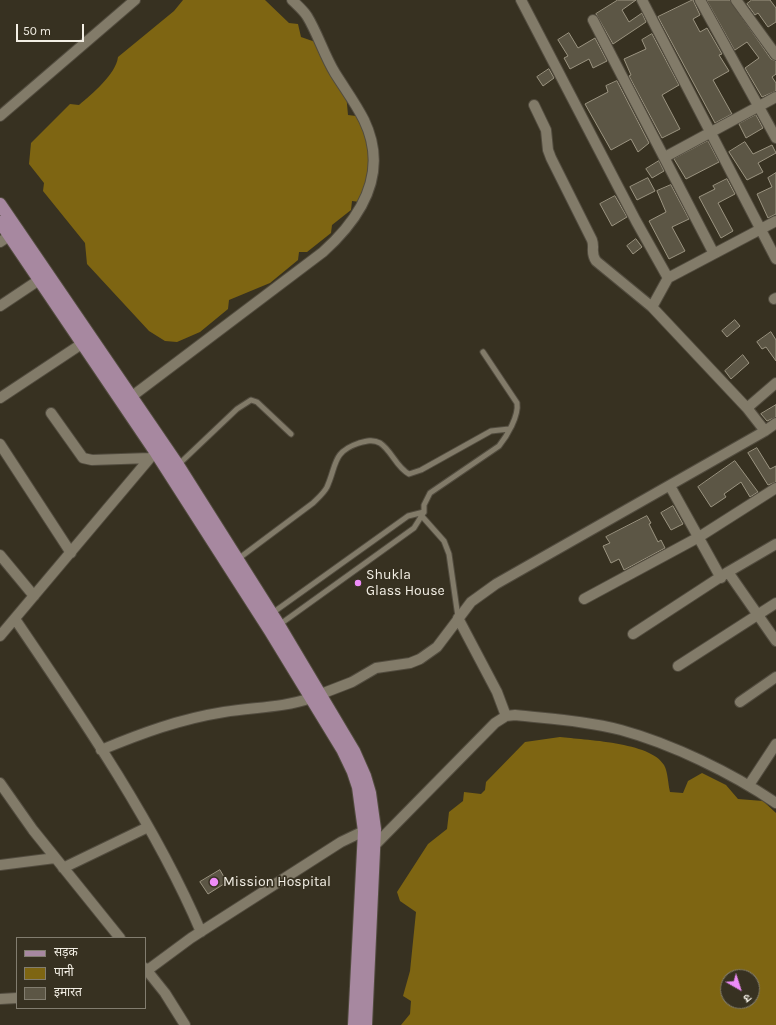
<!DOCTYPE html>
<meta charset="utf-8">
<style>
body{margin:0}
#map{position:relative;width:776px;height:1025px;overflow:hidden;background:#373121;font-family:Karla,"Noto Sans Devanagari",sans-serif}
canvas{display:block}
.legend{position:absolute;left:16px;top:937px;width:130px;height:72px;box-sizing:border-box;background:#373121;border:1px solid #827d6f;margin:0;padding:5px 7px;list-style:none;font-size:12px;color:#f3efe5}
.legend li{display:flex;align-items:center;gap:8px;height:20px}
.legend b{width:20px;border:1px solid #827d6f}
.north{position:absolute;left:720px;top:969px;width:40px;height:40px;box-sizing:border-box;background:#373121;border:1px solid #827d6f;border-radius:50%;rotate:141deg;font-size:11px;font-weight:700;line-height:16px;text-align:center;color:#f3efe5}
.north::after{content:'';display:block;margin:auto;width:14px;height:18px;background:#ee8cf8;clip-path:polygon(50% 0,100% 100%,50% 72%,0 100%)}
.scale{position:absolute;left:16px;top:24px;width:68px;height:18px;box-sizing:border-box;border:2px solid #f3efe5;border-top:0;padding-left:5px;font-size:12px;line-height:14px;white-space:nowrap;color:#f3efe5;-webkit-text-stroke:3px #373121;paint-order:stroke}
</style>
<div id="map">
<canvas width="776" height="1025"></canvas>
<ul class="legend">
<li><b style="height:5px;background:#a788a0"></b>सड़क</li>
<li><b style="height:11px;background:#7e6512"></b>पानी</li>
<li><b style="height:11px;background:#5c5645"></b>इमारत</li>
</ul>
<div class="north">उ</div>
<div class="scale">50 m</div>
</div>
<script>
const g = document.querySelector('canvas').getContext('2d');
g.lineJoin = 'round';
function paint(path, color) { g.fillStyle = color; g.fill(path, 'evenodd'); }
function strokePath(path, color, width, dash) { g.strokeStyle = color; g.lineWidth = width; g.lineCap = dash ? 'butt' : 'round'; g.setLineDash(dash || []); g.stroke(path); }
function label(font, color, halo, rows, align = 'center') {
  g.font = font + ' Karla,sans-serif'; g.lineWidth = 3.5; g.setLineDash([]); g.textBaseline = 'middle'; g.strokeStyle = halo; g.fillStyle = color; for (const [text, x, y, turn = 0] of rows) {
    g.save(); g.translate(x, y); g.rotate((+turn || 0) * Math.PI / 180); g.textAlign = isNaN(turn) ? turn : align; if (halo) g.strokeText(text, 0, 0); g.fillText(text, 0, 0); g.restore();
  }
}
paint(new Path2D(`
 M183,0H265L289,23L298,24L301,37L321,44L346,93L348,115L356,116C383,148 371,166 360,202L352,201L351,210L332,225L331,233L307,252H299L298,260L270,283L229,300L228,309L200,332L177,342L165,341L149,331L87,264L85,243L43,191L44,183L29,164L31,143L70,104L79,105C92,94 116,74 118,57L174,11Z
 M560,737C584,740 651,742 664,765C668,772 668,784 670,792L683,793L688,781L702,773L726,785L738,799L763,801L776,813V1025H401L410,1014L411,1001L403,996L410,971L416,912L400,901L397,892L428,844L447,829L449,812L463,801L464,792L481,794L485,790L486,782L525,742ZM728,977H752V1001H728Z`), '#7e6512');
const building = new Path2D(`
 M618,0H636L622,10L629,22L642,13L646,22L613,44L596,14Z
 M693,0L700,15L693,19L700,32L707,28L722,54L719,55L729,71L713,80L732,114L715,123L658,17Z
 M707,0H730L771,59L776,61V74L772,77L776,83V91L762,97L745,68L759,58L747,42L735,50Z
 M752,0H770L776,8V22L768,27L758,13L755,15L747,4Z
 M569,33L578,48L595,38L607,61L593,68L589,59L570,69L564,58L568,56L558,40Z
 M652,34L679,85L662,95L680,129L662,138L629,76L631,75L624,59L646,49L642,40Z
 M549,69L554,78L543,86L537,77Z
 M617,81L649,143L638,152L631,139L611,150L585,104L608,92L606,86Z
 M756,115L763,128L746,138L739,124Z
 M708,141L719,162L686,179L674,159Z
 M745,142L753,154L772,145L776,153L758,163L763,172L747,180L729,152Z
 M659,161L664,171L652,178L646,169Z
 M776,173V214L768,218L757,194L772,187L768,178Z
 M648,178L655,191L637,200L630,187Z
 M727,179L735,194L718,203L733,231L721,238L699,197L715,189L713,186Z
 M671,185L689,219L672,227L685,251L669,259L649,221L666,212L657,191Z
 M615,196L627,217L612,226L600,204Z
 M636,239L642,247L633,254L627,246Z
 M735,320L740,326L727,337L722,331Z
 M771,332L776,340V361L766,347L762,349L757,342Z
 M743,355L749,363L731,379L725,371Z
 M776,405V417L767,421L761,414Z
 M757,448L770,469L776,466V482L768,485L748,453Z
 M735,461L758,492L750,497L741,482L724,494L726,497L711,507L698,487Z
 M673,506L683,524L671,530L661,513Z
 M647,516L651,523L649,524L658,542L661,540L665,548L624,570L619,559L611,563L603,546L610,543L606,537Z
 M220,870L227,882L208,894L200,882Z`);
paint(building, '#5c5645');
strokePath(building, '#9b9481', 1);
const lane = new Path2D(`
 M178,465L237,409L251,400L257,402L291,434
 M420,514L444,541L449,554L458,617
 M238,559L313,503C318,498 324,493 327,487C337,465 332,452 359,443C366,441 373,439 380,443C392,451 396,467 409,474L421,470L491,431L509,429
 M271,614L408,516L424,512
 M279,625L414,528L424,512V505L430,493L499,446C507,436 519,416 517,403L483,352`);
const street = new Path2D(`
 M521,0L636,221L668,278
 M642,0L776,259
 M700,0L776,138
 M736,0L776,55
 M593,20L713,252
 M534,105L546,130L548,150L551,158L592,240C595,248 590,252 596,261L652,307L747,408L765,431
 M0,116L135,0
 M665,157L776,97
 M0,242L9,236
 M774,299L776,298
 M0,306L39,280
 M652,307L668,278L776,221
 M131,397L323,252C362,217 389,172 364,120C356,104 345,89 335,73C324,55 318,34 307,16C303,10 297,5 292,0
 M0,398L83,343
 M747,408L776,383
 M51,413L83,458L92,460L150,458
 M0,444L71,553
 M670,486L721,578
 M0,555L34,596
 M728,572L776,641
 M584,599L699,537L776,488
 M458,618L497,692L506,716
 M15,619C81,716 155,824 201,932
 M633,634L728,572L776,544
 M0,636L150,458L162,448
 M678,666L776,603
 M321,694L352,682L376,668L410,663L420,659L437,647L471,602L496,584L765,431L776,423
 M740,702L776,677
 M101,750C142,733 180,719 224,712C254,707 282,708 311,698
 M0,783L33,830L120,938
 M749,785L776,744
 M370,846L375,845L495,723L506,716L515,715C550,719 587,721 621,730C672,744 732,773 776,803
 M0,865L55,858
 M63,868L148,827
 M145,968L165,993L185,1025
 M145,972L191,938L341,842L364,831L371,830
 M0,999L17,998`);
const primary = new Path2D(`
 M0,204L178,465L279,625L354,751L365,776L370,793L375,829L366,1025
 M0,222L156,453L270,631L342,749L353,772L358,787L364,831L354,1025`);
strokePath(lane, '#524c3f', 7);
strokePath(street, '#524c3f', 12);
strokePath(primary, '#524c3f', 14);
strokePath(lane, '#827b69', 5);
strokePath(street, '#827b69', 10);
strokePath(primary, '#a788a0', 12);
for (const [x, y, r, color] of [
 [358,583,4,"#ee8cf8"],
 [214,882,5,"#ee8cf8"]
]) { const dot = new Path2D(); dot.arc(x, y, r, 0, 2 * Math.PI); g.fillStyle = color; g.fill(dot); strokePath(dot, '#373121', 1.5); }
label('14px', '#f3efe5', '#373121', [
 ["Shukla",366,575],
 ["Glass House",366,591],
 ["Mission Hospital",223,882]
], 'left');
</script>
